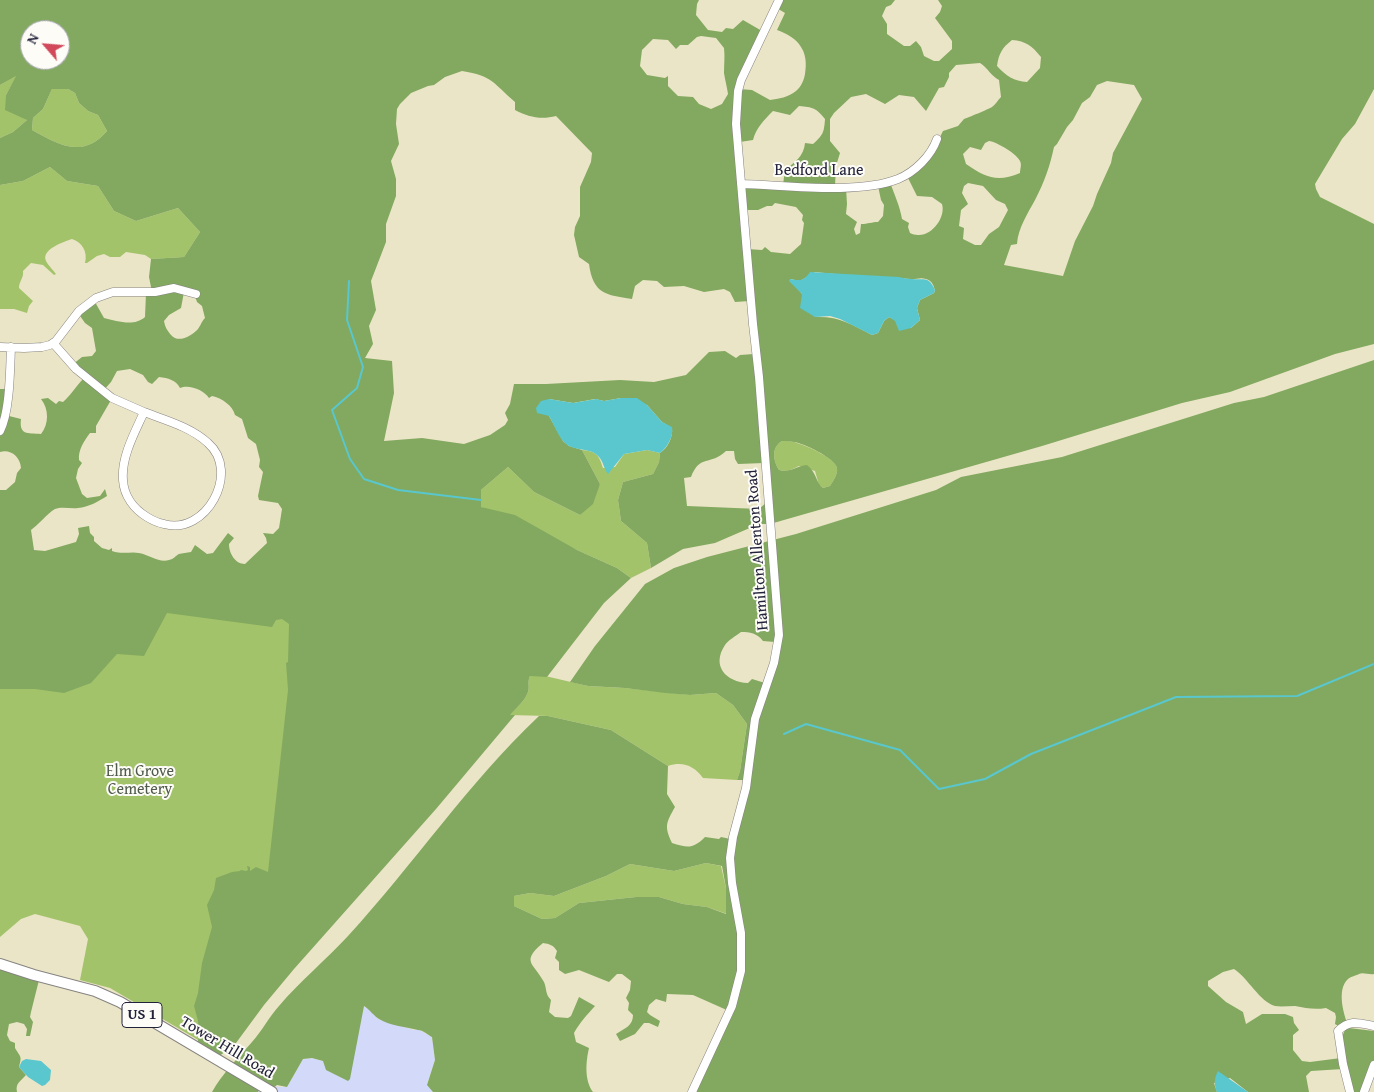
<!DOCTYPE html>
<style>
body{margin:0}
#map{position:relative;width:1374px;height:1092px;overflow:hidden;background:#ebe5c7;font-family:"Gentium Book Plus",serif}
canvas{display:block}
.north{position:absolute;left:20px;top:20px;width:50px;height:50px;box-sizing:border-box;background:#fdfcf7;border:1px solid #a5a5ac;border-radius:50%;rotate:297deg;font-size:14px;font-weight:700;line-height:20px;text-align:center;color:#22223b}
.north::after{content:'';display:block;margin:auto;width:18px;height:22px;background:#d1495b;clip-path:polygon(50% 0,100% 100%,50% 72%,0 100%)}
</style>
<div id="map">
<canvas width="1374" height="1092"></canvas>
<div class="north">N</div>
</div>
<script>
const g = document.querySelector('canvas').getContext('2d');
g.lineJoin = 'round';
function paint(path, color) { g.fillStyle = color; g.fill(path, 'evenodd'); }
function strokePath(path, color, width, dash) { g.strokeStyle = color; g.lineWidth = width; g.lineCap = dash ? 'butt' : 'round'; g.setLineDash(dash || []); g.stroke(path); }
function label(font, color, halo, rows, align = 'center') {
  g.font = font + ' "Gentium Book Plus",serif'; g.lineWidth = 4; g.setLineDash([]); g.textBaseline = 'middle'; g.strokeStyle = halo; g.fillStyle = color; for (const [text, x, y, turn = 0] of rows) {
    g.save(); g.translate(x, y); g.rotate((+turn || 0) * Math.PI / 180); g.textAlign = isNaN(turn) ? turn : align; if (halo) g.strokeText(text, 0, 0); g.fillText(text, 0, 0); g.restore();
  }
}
paint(new Path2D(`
 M363,1006L372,1011L378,1019L414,1030L418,1029L432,1037L435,1060L427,1084L433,1092H258L261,1086L287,1087L303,1059L312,1058L323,1061Z`), '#d3d9f9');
paint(new Path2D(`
 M17,75L6,95L27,120L13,132L0,138V85Z
 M52,89H68L75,93L79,103L88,111L98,115L107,131C83,159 59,145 32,130L33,118L43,109Z
 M50,167L67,181L98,186L114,211L136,221L178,208L200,232L184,257L151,259L145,255L126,252L120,257H110L104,254L97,256L87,263H85C88,252 82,242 72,239C64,242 41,249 46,261C48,265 53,270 56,274L54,275L43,265L31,263L23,271C24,278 19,281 19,288L33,301L29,306L27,313L14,309H0V185L23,181Z
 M782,441C787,441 793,441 797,443C807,446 835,458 837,468C838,474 833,481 830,486L823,488L819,485L815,471L799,466C791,470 787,472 779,470C773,460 771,448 782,441Z
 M582,450C596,451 599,455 603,468L615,467L624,454L647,450L660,453L659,462L653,474L623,482L618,500L621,521L647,543L651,568L631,578L617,568L481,507V490L508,467L534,492L580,515L600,484Z
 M295,575L293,662L277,882L205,1044L110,988L80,980L88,939L80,926L35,914L21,919L0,937V676L163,602Z
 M541,675L588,686L625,688L690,695L716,693L733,705L747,724L740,771L737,780L703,778C694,766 683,761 668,766L611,730L548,716L509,715C516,708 525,701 528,692C530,687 527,682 530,676Z
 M706,863L721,866L726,888L727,914L707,907L683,904L659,897H636L579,903L555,918L542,919L514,906V896L530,893L554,896L606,876L630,864L674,871Z`), '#a3c36b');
paint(new Path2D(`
 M0,0H699L697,4L696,15L708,30L722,32L726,28L733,29L743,20L762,31L739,89L752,90L770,100C778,99 789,97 796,91C801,87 804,80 805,74C809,51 799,38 777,30L785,13L775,7L778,0H895L891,5L886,7L882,16L887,24V34L904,46H910L916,41L921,47L924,56L934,61H939L952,49V41L935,18L940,12L942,6L938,0H1374V89L1355,124L1342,139L1315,184L1316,189L1320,197L1374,224V344L1335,354L1230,392L1182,403L1042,446L770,524H759L715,543L683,549L651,568L647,543L621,521L618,500L623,482L653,474L659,462L660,453C668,448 673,437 672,428L662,422L647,405L621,398L604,401L595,399L573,403L549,399V416L563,441L569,446L582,450L600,484L593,504L580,515L534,492L508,467L481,490V507L515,515L577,550L617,568L631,578L604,603L547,677L530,676C527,682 530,687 528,692C525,701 516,708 510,715H515L436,809L294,969L264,1005L236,1043L217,1058L196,1047L199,1037L198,1021L194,1006L198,993L202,963L212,927L207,905L214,890L216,878L232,872L240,871L241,870L246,871L248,870L247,866L250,867V871L256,867L268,872L288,690L286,663L288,662L289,624L282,619L276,620L272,627L167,613L144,656L117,654L91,683L64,693L35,689H0V490H6L15,482L17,473L21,468C20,456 10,449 0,452V389H7L5,415L21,419C19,435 27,433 41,434C49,424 49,409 41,399L48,398L56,404L59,401L63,402C72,394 76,386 84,378L72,365L82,357L92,356L96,351L92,328L85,323L78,313L95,302L104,318C117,321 134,327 145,317L146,293L152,292L149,277L151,259L184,257L200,232L178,208L136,221L114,211L98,186L67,181L50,167L23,181L0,185V138L13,132L27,120L5,110L6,95L16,76L0,85ZM30,30H60V60H30ZM701,36L716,38L724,48C725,56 724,64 724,73C725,80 727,87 728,94L722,104L711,109L699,104L693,97L678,96L668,86V76L665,78L647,75L640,66L642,50L653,39L668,40L676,49L680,45H688L697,37ZM1012,40C1026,41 1032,46 1041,57L1040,68L1027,82C1014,81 1006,76 997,66C999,53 1002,48 1012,40ZM980,63C988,68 991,76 999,80L1001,97C998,100 995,105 992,107C989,109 967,118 964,119L958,126L943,131L939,139L907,176L917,196L932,197L942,204C946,217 932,236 918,235C915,235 912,234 910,233L908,227L909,223L902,219C900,206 894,194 890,182L878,186L881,200L884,205L883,216L878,222C872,222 868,224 861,224L860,233L856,235L854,229L857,222L846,214L847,204L846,188L835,186L836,166L840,153L830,141V119L834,113L851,97L866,94L885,104L899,95L914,97L926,111L939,88L944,87L949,77V73L956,65ZM462,71C493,76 493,83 515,102V110C528,117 541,120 556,116L592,153L591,162L580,187V216L575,227L574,235L579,257L589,264C593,294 606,295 632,299L635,286L643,280L657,281L664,287L684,286L704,292L724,289L730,292L735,302L750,301L754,354L740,355L736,358L725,351L709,352L686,375L654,382L620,380L546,384H514L510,404L505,413L508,420L505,425L490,435L464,444L422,438L384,441L394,393L392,361L365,358L373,344L369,326L376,310L371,281L386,242V224L396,196V179L391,161L399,144L396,124L397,109L400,104L411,93L428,86L434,85L445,77ZM1107,81L1134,85L1142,99L1113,153L1111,163L1097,194L1093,206L1075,241L1063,276L1004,265L1011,245L1017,244C1018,228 1028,213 1035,200C1044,183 1050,166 1054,147L1057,144L1067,127L1073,120L1082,103L1090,97L1097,85ZM52,89H68L75,93L79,103L88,111L98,115L107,131C83,159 59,145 32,130L33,118L43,109ZM799,106C813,107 816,108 825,119C824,133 823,135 813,144L805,143C804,156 795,162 785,170L783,185L742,184L740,142L753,140C756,128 764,120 773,111L790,115ZM989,141C997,142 1017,154 1020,161C1022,165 1020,169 1020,173C997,183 985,177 966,164L963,154L970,147L981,150L985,143ZM968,183L983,186L996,200L1005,204L1008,210L999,227L989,234L981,245H975L963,239L964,228L959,226L961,210L968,204L962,193L964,186ZM775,203L796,207L803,215L802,220L804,223L801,244L790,254L771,252L765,247L762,250L747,249L743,210H758L767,206H772ZM815,272C847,276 879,276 910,279C915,280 920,277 926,279C932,281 933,284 935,290L934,293L920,300L917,308L920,320L911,328L889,317L884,321L878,333L872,335C851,324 839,316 815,317L802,294L790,279L800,281ZM184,292L195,296L197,302L202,306L205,318C201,322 200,328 196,331C189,337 178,343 171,335C167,330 165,327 164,321L169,315L181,308ZM130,369L143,375L148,382L152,384L159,377C168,378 176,380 180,388C189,384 204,390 209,398L212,396C222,398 233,406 235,415L242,419L248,438L256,444L260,460L259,467L263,472L258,496L259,500L278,503L282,509L279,528L273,534L263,533L266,538L267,543L245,564C235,564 229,553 229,544L234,538L228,533L213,553L207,554L195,545L191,552C187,553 182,553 179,554C175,556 174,559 169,560C159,563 150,555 139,553C130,551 124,555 112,551V548L109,550L102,548L94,541V537L90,533L89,526L78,528L79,534L76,542L45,551L34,550L31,530C38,525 48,513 55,509C62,506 70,509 78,508C89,507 97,502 107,496L105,489L100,496L87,498L82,494L76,478L78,469L82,463L79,460C78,450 84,441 90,433H96V426L111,400L103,391L111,382L117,371ZM782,441C786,441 790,441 794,442C803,443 835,458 837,468C838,474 833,481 830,486L823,488C816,483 817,473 807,465C796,466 790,473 779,470C773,460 771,448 782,441ZM726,451H734L735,459L738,464L764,463L767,502L759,509L687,506L684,478L691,477C700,454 710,466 726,451Z
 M1374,360V974C1369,975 1363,972 1359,974C1357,975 1350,977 1348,979C1336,990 1344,1016 1349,1028L1374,1031V1072L1367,1092H1349L1343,1069L1311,1071L1306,1076L1309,1092H1248L1230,1078L1214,1083L1217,1092H692L729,1011L693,995L667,994L666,1002L656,999L649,1005L647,1012L650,1015L660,1021L658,1027L649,1023H644L635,1034L620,1041L616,1034C625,1028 633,1026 633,1015L628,1010L629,1003L626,998L630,990L631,981L622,974H617L609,982L579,970L565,974L559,970V962L555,958L557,951C553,945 550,944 543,943C520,962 534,963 544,982C547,989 545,994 551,1000L549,1012L555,1017L568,1018L571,1016L579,997L595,1006C587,1015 580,1022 574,1033L576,1042L589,1048C586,1061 584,1080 593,1092H433L427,1085L435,1060L432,1037C428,1035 423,1030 418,1030C407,1027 390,1026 379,1019C374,1016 370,1010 364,1006L350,1079L348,1081L326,1070L323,1061L312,1058L303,1059L287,1087L277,1085L270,1091L261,1086L258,1092H212C222,1074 238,1058 252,1042C262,1031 269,1017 279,1006C300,981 326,960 348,936C414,864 468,783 539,716H548L611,730L668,766L667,794L675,807C666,823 664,826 672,843C688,848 693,849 705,837L719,839L721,837L735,840L745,780H737L740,771L747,724L733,705L716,693L690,695L665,693L625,688L588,686L570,682L595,646L645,584L674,568L707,557L796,534L936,490L961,477L1062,457L1234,403L1264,397ZM741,632C750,632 757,633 763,641L775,642L767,679L765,683L752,679L748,683C726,682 711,666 725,645C728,640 736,636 741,632ZM706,863L722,866L726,888V914L707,907L683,904L659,897H636L579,903L555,918L542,919L514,906V896L530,893L554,896L606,876L630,864L674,871ZM1234,969C1247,977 1260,1002 1275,1006C1281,1007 1288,1006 1295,1006C1306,1008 1314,1010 1326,1008L1335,1013L1336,1017L1335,1024L1345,1030L1341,1039V1058L1310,1062L1302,1061L1293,1050V1035L1299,1030L1294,1023L1293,1017L1285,1014H1262L1246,1024L1243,1012L1226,1002L1208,986V981L1223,972Z
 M0,964L39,980L31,1012L30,1017L33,1022L30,1036H26L27,1029L24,1024L17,1022L9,1024L7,1035L10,1041L15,1043V1048C21,1058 22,1056 19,1067L26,1075C21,1081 15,1083 17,1092H0Z`), '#82a95f');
paint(new Path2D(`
 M810,272L899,277C903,278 908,279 912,279C925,280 929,276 935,290L934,293L920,300L917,308L920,320L911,328L899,331L895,321L889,317L884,321L878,333L872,335L840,319L830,316L815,317L800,308L802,294L789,281L790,279C800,281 804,281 810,272Z
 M621,398H637L647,405L662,422L672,427C674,436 667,448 660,453L647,450L624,454L608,474C604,469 603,461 599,457C592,448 579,451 569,446C559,440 555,426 549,416L537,413L536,408L541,401L549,399L573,403L596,399L604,401Z
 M26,1059L41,1061L51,1070L50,1080L45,1085L42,1086L28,1077L19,1067L22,1061Z
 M1218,1071L1248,1092H1217C1214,1085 1214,1078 1218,1071Z`), '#59c7cd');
strokePath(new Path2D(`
 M349,281L347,320L363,367L357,388L332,410L350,459L364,479L398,490L481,500
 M784,734L806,724L900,750L939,789L985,779L1031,754L1176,697L1297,696L1374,664`), '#59c7cd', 2);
const minor = new Path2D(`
 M741,184C785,185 857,195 898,179C915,172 931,156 937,139
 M53,343L76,369L112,398L144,412
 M0,347L24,348L42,347L50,345L56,341L79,311L96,298L113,292H155L174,288L196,294
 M144,412C165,420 191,427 208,443C241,472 206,536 164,524C158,523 152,520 147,517C134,509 124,496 123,480C121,457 135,432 144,412Z
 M0,431C10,411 10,371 11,347
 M692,1092L732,1006L741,971V933L732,883L730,858L733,837L746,788L755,719L774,663L779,635L759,377L753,324L736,124L738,91L741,80L779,0
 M1350,1092L1343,1064L1338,1031C1350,1019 1359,1023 1374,1026
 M1364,1092L1374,1065`);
const major = new Path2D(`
 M0,964L34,975L95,991L120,1002L272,1092`);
strokePath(minor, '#868481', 9);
strokePath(major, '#868481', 12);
strokePath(minor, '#fff', 8);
strokePath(major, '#fff', 10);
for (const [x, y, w] of [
 [142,1015,40]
]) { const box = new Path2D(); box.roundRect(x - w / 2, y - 12.5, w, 25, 4); g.fillStyle = '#fdfcf7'; g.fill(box); strokePath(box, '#22223b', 1); }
label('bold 15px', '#22223b', null, [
 ["US 1",142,1015]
]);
label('16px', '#22223b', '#fdfcf7', [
 ["Bedford Lane",819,171],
 ["Hamilton Allenton Road",758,550,-94],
 ["Tower Hill Road",227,1048,31]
]);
label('16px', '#4f5a4c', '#fdfcf7', [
 ["Elm Grove",140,772],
 ["Cemetery",140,790]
]);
</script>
